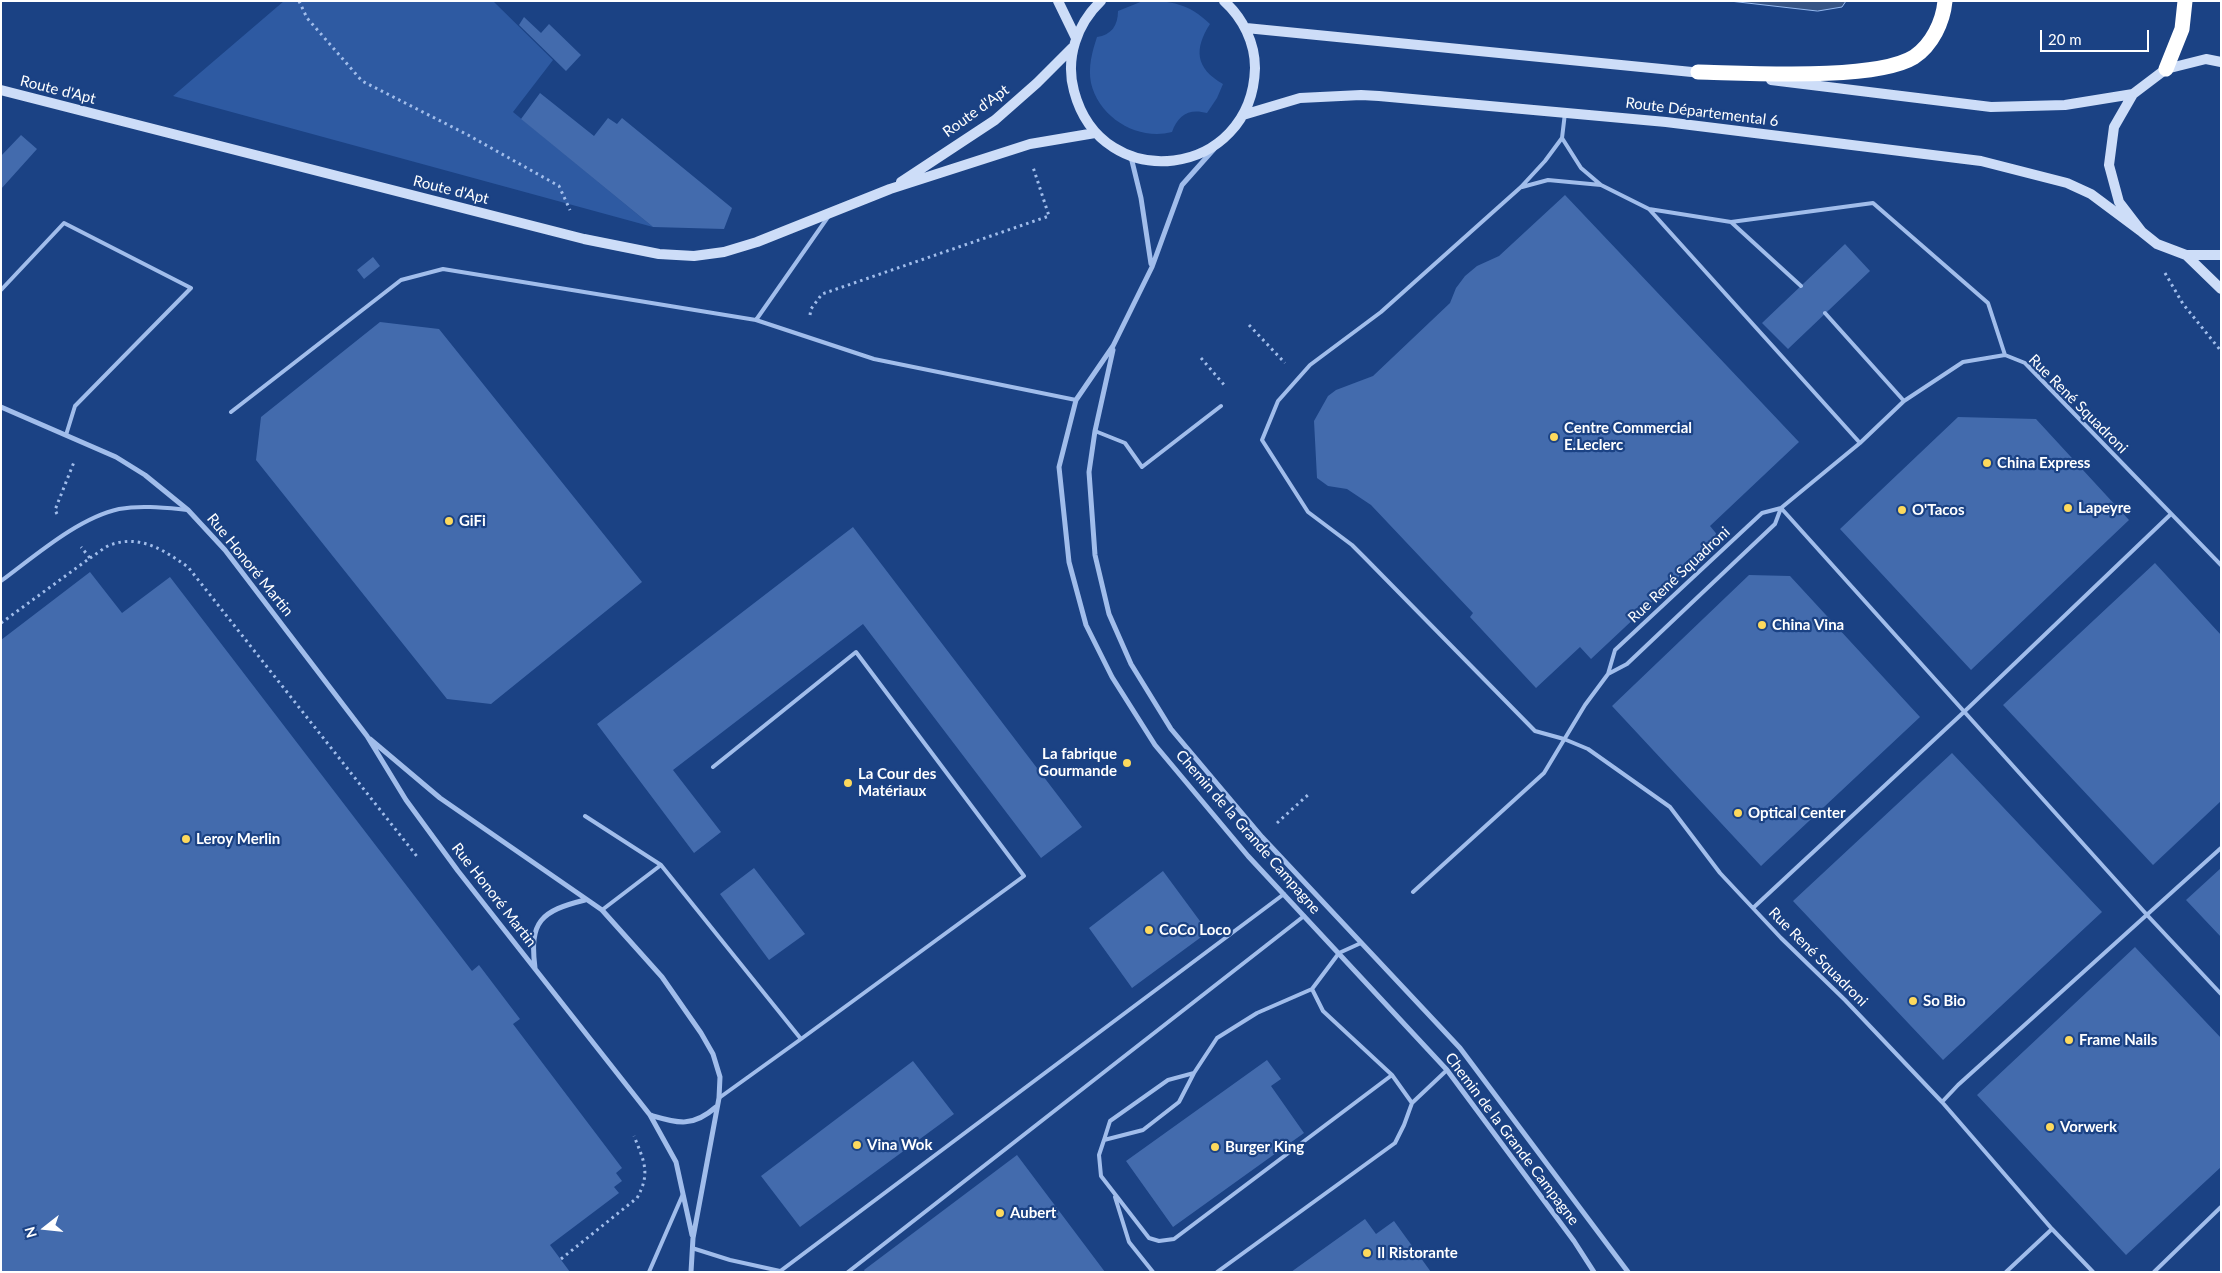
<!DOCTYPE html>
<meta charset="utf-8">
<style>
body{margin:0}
#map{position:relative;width:2222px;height:1273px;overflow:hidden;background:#1b4284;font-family:Lato,sans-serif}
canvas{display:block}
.frame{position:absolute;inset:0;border:2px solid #fff;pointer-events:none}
.north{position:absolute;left:20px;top:1203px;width:50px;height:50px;-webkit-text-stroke:4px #1b4284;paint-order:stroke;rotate:254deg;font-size:14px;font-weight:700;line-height:20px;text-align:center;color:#fff}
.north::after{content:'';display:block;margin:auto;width:18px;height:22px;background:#fff;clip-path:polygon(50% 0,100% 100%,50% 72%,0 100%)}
.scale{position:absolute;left:2040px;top:30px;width:109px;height:22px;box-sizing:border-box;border:2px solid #fff;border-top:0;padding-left:6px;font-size:15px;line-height:18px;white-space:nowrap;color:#fff;-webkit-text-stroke:4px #1b4284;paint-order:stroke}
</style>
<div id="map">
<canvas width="2222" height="1273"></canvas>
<div class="frame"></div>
<div class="north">N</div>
<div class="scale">20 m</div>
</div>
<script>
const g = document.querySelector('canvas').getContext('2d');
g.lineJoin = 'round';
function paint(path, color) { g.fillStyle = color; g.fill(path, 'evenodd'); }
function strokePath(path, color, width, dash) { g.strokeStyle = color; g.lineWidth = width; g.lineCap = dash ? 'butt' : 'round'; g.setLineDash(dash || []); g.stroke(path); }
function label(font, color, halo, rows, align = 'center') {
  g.font = font + ' Lato,sans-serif'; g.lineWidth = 4.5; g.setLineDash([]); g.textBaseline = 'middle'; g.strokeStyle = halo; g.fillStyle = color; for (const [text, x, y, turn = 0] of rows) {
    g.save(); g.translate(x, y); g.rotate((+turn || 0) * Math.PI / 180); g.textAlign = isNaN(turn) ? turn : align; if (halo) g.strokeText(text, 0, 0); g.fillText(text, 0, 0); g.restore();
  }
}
paint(new Path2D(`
 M284,1H493L553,60L513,112L653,227L173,96Z
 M1143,1C1172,1 1188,3 1210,24C1194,49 1195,68 1223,84L1217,98L1207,113C1189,108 1178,115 1172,132C1138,141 1099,118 1091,83C1088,67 1092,52 1097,37C1111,35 1118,26 1118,11Z`), '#2e5aa2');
const water = new Path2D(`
 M1730,1H1846L1842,7L1818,11Z`);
paint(water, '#365485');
strokePath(water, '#93b7ed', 1);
paint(new Path2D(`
 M524,17L541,33L549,24L581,55L566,71L519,25Z
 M540,93L594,136L608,118L617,124L622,118L732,208L724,229L653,227L521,119Z
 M21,135L37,149L1,189V156Z
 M1565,195L1799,442L1710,526L1720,538L1591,659L1580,647L1536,688L1470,617L1473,613L1371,505L1347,489L1328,486L1317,478L1314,421L1328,396L1336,390L1373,376L1450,303L1456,288L1465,276L1477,266L1499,256Z
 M1845,244L1870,271L1788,349L1762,323Z
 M373,257L380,266L364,279L357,270Z
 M380,322L439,329L642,582L491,704L447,699L256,460L261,417Z
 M1958,417L2036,419L2129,520L1971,670L1840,529Z
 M853,527L1082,827L1041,858L863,624L673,770L721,832L694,853L597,724Z
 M2155,563L2221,635V801L2153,865L2003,705Z
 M90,572L122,613L170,577L472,971L479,965L520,1019L513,1024L622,1168L616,1173L622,1181L614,1187L619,1193L550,1245L570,1272H1V640Z
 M1749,575L1790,576L1920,717L1761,866L1612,706Z
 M1952,753L2102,912L1943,1060L1793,901Z
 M754,868L805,934L769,960L720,894Z
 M2221,868V937L2186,900Z
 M1163,871L1208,932L1132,988L1089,928Z
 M2135,947L2221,1038V1167L2126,1255L1977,1095Z
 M1267,1060L1281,1079L1271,1086L1304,1133L1173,1227L1126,1161Z
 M913,1061L954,1114L800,1227L761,1176Z
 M1017,1155L1105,1272H865L864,1270Z
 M1365,1219L1376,1234L1394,1221L1431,1272H1291Z`), '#436bad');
strokePath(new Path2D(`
 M299,1L307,18L362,81L468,135L559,186L570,210
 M2165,273L2183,304L2221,351
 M810,315L811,309L822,294L1049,216L1033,167
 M1249,325L1285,363
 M1201,358L1225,386
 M57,514L55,510L74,462
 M90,558C97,554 105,546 113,544C142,535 165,551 188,567L419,859
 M1,623L90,558L81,547
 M1277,823L1310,793
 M561,1259L637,1198C651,1173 644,1161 634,1136`), '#a1bdeb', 3, [2.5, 4]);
strokePath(new Path2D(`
 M1565,113L1562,138L1545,161L1521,187L1381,312L1310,365L1278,401L1262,440L1308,512L1352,545L1365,558L1535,731L1564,739L1588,749L1670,807L1720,873L1781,938L1845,1000L1942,1102L2052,1229L2093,1272
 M1562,138L1581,168L1601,185L1649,209L1860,443
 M1522,187L1548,180L1601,185
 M1649,209L1731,222L1873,203L1988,303L2005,355
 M1731,222L1801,286
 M1,290L64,223L191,288L75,406L66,435
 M1825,313L1904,401
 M756,320L828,217
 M231,412L401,280L443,269L756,320L874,359L1076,400
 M1095,431L1125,443L1142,467L1221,406
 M1781,508L2148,916L2221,994
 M1,581C35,556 78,518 119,509C142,505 166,508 188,510
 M1608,674L1627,664L1775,524L1781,508
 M713,767L856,652L1024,876L801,1039
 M585,816L661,865L801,1039L719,1098
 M1413,892L1544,773L1585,705L1608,674L1615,650L1762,513L1781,508L1860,443L1904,401L1963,362L2005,355L2025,363L2221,565
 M1753,908L1965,711L2171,514
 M602,910L661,865
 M1361,943L1339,953L1312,989L1257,1013L1217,1038L1194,1073L1179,1102L1143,1130L1104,1140L1099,1155L1101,1176L1149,1238L1159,1241L1174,1239L1392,1075
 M1312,989L1323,1011L1392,1075L1412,1103
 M1942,1102L1958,1085L2221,848
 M1104,1140L1110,1121L1168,1080L1194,1073
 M1115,1197L1129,1242L1153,1272
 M692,1248L730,1260L780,1271
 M649,1272L683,1194
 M779,1272L1284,894
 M848,1272L1304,916
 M1217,1272L1395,1143L1404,1125L1412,1103L1447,1070
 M2006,1272L2052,1229
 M2154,1272L2221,1207`), '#a1bdeb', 4);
strokePath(new Path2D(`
 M1214,149L1182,185L1152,267L1113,346L1076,400L1059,467L1069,562L1086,625L1112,677L1155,745L1248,856L1447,1070L1574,1241L1594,1272
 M1131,157L1141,198L1151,264
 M1113,350L1095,431L1089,472L1095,555L1109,614L1131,664L1171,729L1262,837L1460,1048L1628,1272
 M1,407L116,457L145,475L188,510L225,550L367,736L406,800L458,871L650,1115C678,1123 692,1128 716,1107
 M370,739L440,798L602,910L662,977L701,1033L713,1054L720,1077L719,1098L693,1238L691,1272
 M535,968C529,921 541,911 585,900
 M650,1115L676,1162L692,1235`), '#a1bdeb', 5);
strokePath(new Path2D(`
 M1058,1L1076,38
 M1101,1C1077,24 1065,58 1074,91C1102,197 1252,178 1255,68C1255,43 1243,18 1224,1
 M1246,28L1702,73
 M2221,62L2206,59L2166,69L2133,94L2114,127L2109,165L2119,202L2142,232L2157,244L2186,255H2221
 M1771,80L1991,107L2065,105L2133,94
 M1,90L584,239L659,254L694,256L724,252L757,242L890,189L1030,144L1095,133
 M1243,115L1300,98L1361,95L1379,96L1666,122L1981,161L2067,183L2091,194L2142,232
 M901,182L995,120L1037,83L1072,48
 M2186,255L2221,289`), '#cdddf8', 10);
strokePath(new Path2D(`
 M2166,69L2182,29L2185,1
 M1698,72C1748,73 1875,81 1914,57C1932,45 1943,22 1945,1`), '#fff', 15);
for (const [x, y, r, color] of [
 [1554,437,5,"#fdd95d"],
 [1987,463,5,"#fdd95d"],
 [2068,508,5,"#fdd95d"],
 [1902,510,5,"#fdd95d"],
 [449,521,5,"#fdd95d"],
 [1762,625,5,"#fdd95d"],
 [1127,763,5,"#fdd95d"],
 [848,783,5,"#fdd95d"],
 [1738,813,5,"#fdd95d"],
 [186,839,5,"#fdd95d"],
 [1149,930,5,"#fdd95d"],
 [1913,1001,5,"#fdd95d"],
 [2069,1040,5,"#fdd95d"],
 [2050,1127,5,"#fdd95d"],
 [857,1145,5,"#fdd95d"],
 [1215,1147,5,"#fdd95d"],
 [1000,1213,5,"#fdd95d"],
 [1367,1253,5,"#fdd95d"]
]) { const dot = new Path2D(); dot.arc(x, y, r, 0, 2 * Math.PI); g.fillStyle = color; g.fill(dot); strokePath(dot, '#1b4284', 2); }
label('15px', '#fff', '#1b4284', [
 ["Route d'Apt",58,90,14],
 ["Route d'Apt",976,111,-36],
 ["Route Départemental 6",1702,112,7],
 ["Route d'Apt",451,190,14],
 ["Rue René Squadroni",2078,404,45],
 ["Rue Honoré Martin",250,565,51],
 ["Rue René Squadroni",1679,575,-43],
 ["Chemin de la Grande Campagne",1248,832,49],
 ["Rue Honoré Martin",494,895,52],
 ["Rue René Squadroni",1818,957,45],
 ["Chemin de la Grande Campagne",1512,1139,53]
]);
label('bold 15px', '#fff', '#1b4284', [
 ["Centre Commercial",1564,428],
 ["E.Leclerc",1564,445],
 ["China Express",1997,463],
 ["Lapeyre",2078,508],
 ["O'Tacos",1912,510],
 ["GiFi",459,521],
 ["China Vina",1772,625],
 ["La fabrique",1117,754,"right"],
 ["Gourmande",1117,771,"right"],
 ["La Cour des",858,774],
 ["Matériaux",858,791],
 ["Optical Center",1748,813],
 ["Leroy Merlin",196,839],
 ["CoCo Loco",1159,930],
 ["So Bio",1923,1001],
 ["Frame Nails",2079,1040],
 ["Vorwerk",2060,1127],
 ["Vina Wok",867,1145],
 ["Burger King",1225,1147],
 ["Aubert",1010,1213],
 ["Il Ristorante",1377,1253]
], 'left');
</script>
